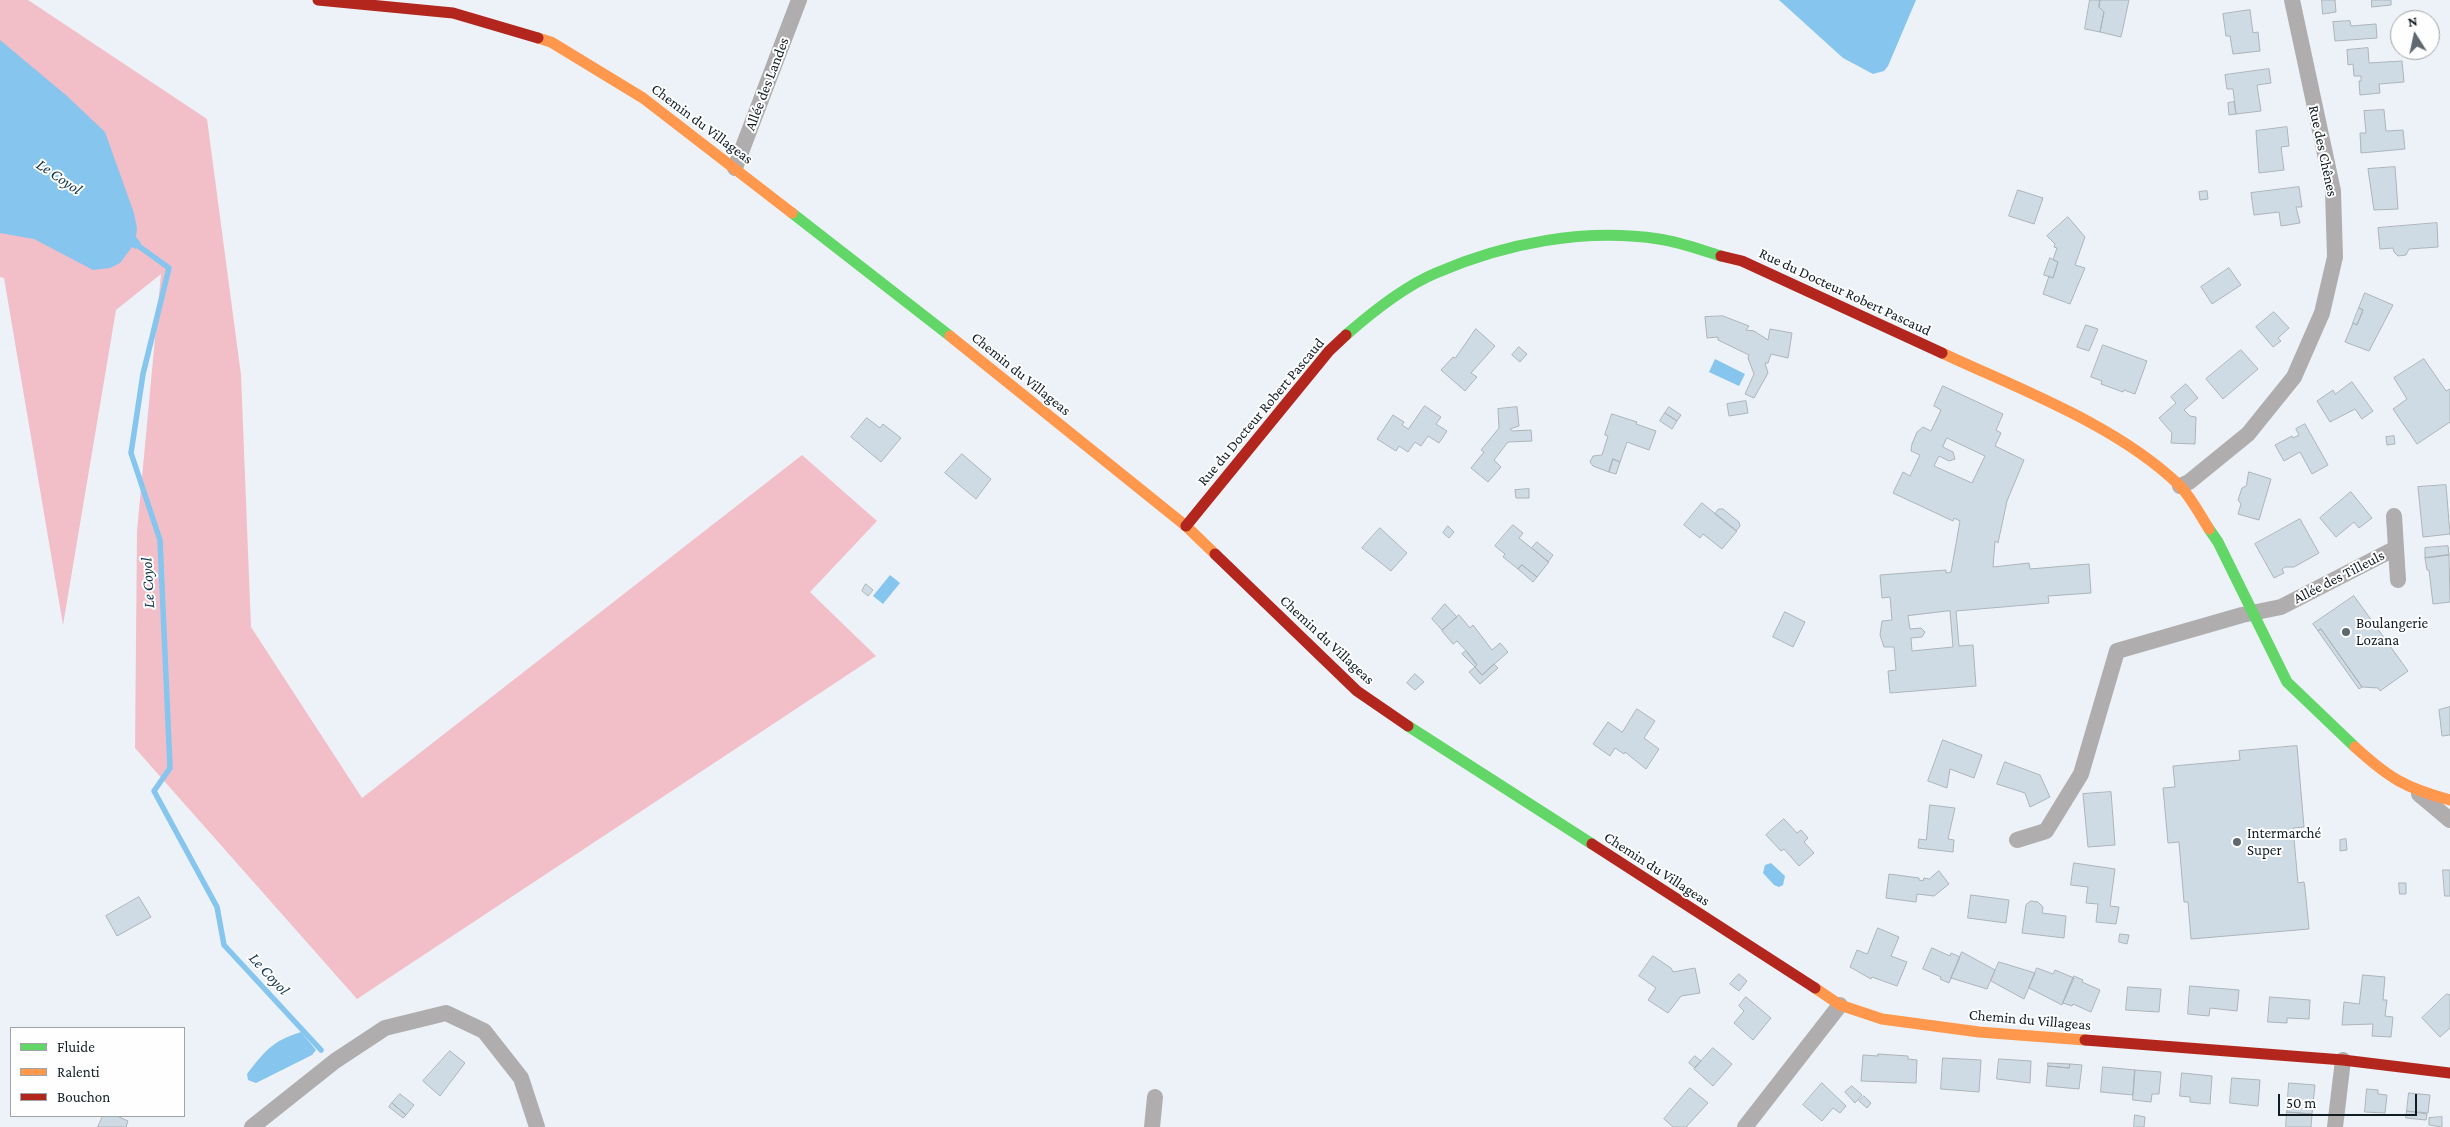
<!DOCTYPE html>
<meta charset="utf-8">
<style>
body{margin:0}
#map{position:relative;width:2450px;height:1127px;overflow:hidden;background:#ecf2f7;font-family:"Crimson Pro",serif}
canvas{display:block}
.legend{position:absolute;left:10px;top:1027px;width:175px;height:90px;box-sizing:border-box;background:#fefefe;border:1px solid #9fa4a7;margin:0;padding:6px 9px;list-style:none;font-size:15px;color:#111d24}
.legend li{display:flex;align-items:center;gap:10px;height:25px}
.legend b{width:25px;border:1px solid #9fa4a7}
.north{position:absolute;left:2390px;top:10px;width:50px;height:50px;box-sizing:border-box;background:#fefefe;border:1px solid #9fa4a7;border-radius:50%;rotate:350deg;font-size:14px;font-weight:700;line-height:20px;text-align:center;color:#111d24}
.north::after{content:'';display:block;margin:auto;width:18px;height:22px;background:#5e686e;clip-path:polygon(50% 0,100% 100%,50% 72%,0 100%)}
.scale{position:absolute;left:2278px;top:1094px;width:139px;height:22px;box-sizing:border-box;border:2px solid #111d24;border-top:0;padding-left:6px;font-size:15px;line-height:18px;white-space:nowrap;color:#111d24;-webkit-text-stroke:4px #fefefe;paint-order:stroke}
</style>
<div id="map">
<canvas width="2450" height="1127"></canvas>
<ul class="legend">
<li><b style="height:6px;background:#63d668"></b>Fluide</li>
<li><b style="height:6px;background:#ff974d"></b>Ralenti</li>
<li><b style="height:6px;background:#b3261e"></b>Bouchon</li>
</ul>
<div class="north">N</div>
<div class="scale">50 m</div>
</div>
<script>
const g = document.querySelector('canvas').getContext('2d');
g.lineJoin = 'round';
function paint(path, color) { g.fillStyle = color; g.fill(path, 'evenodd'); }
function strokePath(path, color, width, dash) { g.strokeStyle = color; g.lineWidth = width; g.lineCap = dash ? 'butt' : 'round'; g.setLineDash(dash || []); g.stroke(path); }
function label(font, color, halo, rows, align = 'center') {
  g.font = font + ' "Crimson Pro",serif'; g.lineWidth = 4; g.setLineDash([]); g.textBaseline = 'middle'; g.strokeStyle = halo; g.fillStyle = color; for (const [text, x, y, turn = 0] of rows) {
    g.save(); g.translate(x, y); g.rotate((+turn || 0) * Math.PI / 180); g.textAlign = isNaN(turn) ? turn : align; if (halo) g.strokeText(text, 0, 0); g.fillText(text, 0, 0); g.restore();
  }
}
paint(new Path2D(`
 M0,0H28L207,119L241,375L251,627L362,798L802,455L877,521L810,592L876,656L357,999L135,748L137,531L161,274L116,310L63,625L4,278L0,277Z`), '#f2bfc8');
paint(new Path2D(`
 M1779,0H1916L1888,66L1884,71L1873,74L1843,58Z
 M0,40L67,96L105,132L134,213L137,228L136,237L141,243L136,249L132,247L120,263L110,268L93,270L34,239L0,233Z
 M1715,359L1745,374L1739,386L1709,372Z
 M890,575L900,583L883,604L873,596Z
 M1771,863L1785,876L1783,885L1779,887L1774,885L1763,873L1765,865Z
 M301,1032L316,1050L312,1055L256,1083L248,1080L247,1074C265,1051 272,1041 301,1032Z`), '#86c5ee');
strokePath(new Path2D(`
 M133,242L169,268L143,374L131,453L160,540L170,768L154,791L217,907L224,945L321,1050`), '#86c5ee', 5.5);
const building = new Path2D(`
 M2090,0H2100L2099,7L2104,12L2100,32L2085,29Z
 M2100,0H2129L2121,37L2100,32L2104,12L2099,7Z
 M2322,0H2335L2336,12L2323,14Z
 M2372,0H2391V5L2372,7Z
 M2250,10L2253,33L2258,32L2260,51L2233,54L2230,36H2226L2223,14Z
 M2350,21L2351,26L2376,24L2377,38L2335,41L2333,22Z
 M2368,48L2369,63L2402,61L2404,82L2379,84L2380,93L2360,95L2359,81H2361V76H2354L2353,64L2348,65L2347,50Z
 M2269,69L2271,83L2257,85L2261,111L2236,114L2233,89H2227L2225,75Z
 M2234,102L2236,114L2229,115L2228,103Z
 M2384,110L2386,131L2403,130L2405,149L2361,153L2360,133H2366L2364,111Z
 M2287,127L2289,146L2281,147L2284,170L2259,173L2256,131Z
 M2395,167L2398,209L2374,210L2368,169Z
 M2299,187L2302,207H2296L2300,223L2281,226L2279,212L2254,215L2251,193Z
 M2018,190L2043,198L2034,224L2009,216Z
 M2207,191L2208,199L2200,200L2199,192Z
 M2068,217L2085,237L2075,265L2085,268L2070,304L2043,294L2049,276L2053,278L2058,262L2053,260L2057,248L2054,247L2055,244L2047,236Z
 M2437,223L2438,247L2409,249L2406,255L2398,256L2394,252L2393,248L2380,249L2378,228Z
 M2050,258L2058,262L2053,278L2044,275Z
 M2229,268L2241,285L2212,304L2201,287Z
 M2365,293L2393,305L2369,351L2345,342L2353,323L2357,325L2363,310L2359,308Z
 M2359,308L2363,310L2357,325L2353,323Z
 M2274,312L2289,328L2278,338L2281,341L2273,347L2256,327Z
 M1723,316L1749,326L1746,330L1754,331L1768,340L1770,329L1792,333L1788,358L1771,354L1768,363H1765L1768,373L1754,398L1745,394L1754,374L1748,358L1749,355L1718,340V337L1707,338L1705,317Z
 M2086,325L2098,329L2089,351L2077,347Z
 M1476,329L1495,346L1471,373L1477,377L1465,391L1441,370L1453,357L1455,358Z
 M2103,345L2147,361L2135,394L2124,390L2123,392L2101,384L2102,381L2091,377Z
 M1519,347L1527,354L1520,362L1512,355Z
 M2241,350L2258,369L2223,399L2206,379Z
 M2424,359L2446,391L2450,389V422L2417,444L2393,409L2407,399L2394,378Z
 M2352,382L2373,411L2362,419L2355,409L2330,422L2317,401L2333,390L2335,394Z
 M2186,384L2198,398L2184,410L2190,416L2196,417L2195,444L2171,443L2172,433L2159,418L2176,403L2171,397Z
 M1943,386L2003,414L1996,430L2001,433L1995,446L2024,460L2007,501L1998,543L1995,541L1993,567L2029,563L2030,569L2089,564L2091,593L2048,596L2049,603L1956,611L1959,646L1973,645L1976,686L1890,693L1888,671L1896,670L1894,647H1884L1880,635L1882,621L1892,620L1890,597L1882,598L1880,575L1946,570V573L1951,572L1960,521L1954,518L1953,521L1893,493L1903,472L1910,476L1920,455L1911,451L1912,444L1917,432L1923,427L1931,431L1941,410L1934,406ZM1947,438L1985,456L1972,483L1934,466L1939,456L1949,461L1955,459L1953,452L1943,447ZM1950,611L1953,647L1912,651L1911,638L1922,637L1925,632L1921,628L1910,629L1908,616Z
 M1746,401L1748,413L1729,416L1727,404Z
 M1425,406L1441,417L1436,424L1447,431L1439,443L1428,436L1421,446L1415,442L1408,452L1399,446L1396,451L1377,439L1393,415L1404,422L1402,425L1408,429Z
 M1517,407L1519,426L1510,429L1512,431L1531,430L1532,441L1508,442L1494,460L1501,467L1488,482L1471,468L1484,452L1481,450L1499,428L1498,409Z
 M1669,407L1681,415L1677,421L1665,413Z
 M1665,413L1677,421L1672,429L1660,421Z
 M1612,414L1637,422L1636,424L1656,431L1649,450L1627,442L1620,462L1613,459L1609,472L1593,466L1590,462L1593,456L1602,455L1608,436L1605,435Z
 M867,418L880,428L883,424L901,438L881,462L851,437Z
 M2305,424L2328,465L2312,474L2300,452L2284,461L2275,445L2292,436L2293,438L2299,435L2296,429Z
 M2394,436L2395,444L2387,445L2386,437Z
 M962,454L991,479L976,499L945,473Z
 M1613,459L1620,462L1616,474L1609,472Z
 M2249,472L2271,479L2259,520L2238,514L2241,504L2238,500L2242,488L2246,486Z
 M2446,485L2450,534L2423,537L2418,487Z
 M1529,489V498H1516L1515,490Z
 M2351,492L2372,518L2359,528L2354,522L2336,537L2320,518Z
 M1702,503L1737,531L1722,549L1703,534L1700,538L1684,525Z
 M1719,509H1723L1739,522L1740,526L1736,531L1715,514Z
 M2300,519L2319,553L2294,567H2285L2282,569L2284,573L2274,578L2255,544Z
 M1513,525L1523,533L1519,538L1549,562L1537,577L1522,565L1518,569L1503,557L1505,554L1495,546Z
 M1448,526L1454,532L1449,538L1443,533Z
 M1380,528L1407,553L1391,571L1362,548Z
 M1537,542L1553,555L1548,562L1532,548Z
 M2448,546L2449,555L2425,558V548Z
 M2449,555L2450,602L2433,604L2429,570H2427L2425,558Z
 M1522,565L1537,577L1533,582L1518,569Z
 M866,584L873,590L868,596L862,591Z
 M2354,596L2408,671L2380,691L2378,688L2362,687L2321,629L2318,631L2313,624Z
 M1445,604L1457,617L1442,630L1432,619Z
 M1785,612L1805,622L1793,647L1773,637Z
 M1459,615L1470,628L1473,625L1492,650L1500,643L1508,652L1482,675L1475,667L1477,665L1469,654L1457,641L1453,644L1442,631Z
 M2321,629L2362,687L2359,689L2318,631Z
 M1466,651L1477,665L1475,667L1462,654Z
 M1494,664L1498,668L1480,684L1469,672L1475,667L1482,675Z
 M1415,674L1424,682L1415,690L1407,683Z
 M2450,707V735L2442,736L2439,710Z
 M1637,709L1655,721L1644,738L1659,749L1646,769L1625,752L1624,754L1615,748L1610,756L1593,744L1608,722L1622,732Z
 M1943,740L1982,755L1974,778L1950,769L1947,788L1928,781Z
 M2297,746L2304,827L2293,828L2298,883L2304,882L2305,888L2309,929L2191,939L2188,902H2184L2179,842L2168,843L2163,788L2175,787L2173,766L2240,760L2239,751Z
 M2005,762L2040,775L2050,797L2030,807L2025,793L1997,784Z
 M2111,792L2115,845L2088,847L2083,794Z
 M1930,805L1955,808L1948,839L1954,840L1953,852L1918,848L1919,839L1926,840Z
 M1784,819L1797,833L1801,830L1808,838L1804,842L1814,853L1799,866L1784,849L1781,851L1766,835Z
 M2346,839L2347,850L2340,851V840Z
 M2074,863L2115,869L2110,906L2119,907L2116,924L2096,922L2098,904L2086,903L2088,887L2071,885Z
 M2443,870H2450V896H2445Z
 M1939,871L1949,884L1934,896L1917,894L1916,902L1886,898L1889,874L1919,878V880L1923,881L1924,878L1929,879Z
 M2399,883H2406V894H2400Z
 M1971,895L2009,900L2006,923L1968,918Z
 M139,897L151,917L117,936L106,916Z
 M2031,901L2038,902L2043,907L2042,913L2066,916L2064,938L2022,933L2026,905Z
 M1878,928L1899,937L1891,956L1907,962L1897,986L1872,977L1871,979L1850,967L1857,950L1867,954Z
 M2120,934L2129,935L2127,944L2119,942Z
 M1932,948L1950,956L1951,953L1960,957L1949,983L1940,979L1941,977L1923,969Z
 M1962,952L1995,970L1987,989L1951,978Z
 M1653,956L1671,968L1673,972L1695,968L1700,993L1681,996L1668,1013L1648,1000L1656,988L1639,976Z
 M1999,962L2035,973L2024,999L1991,981Z
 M2037,968L2053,974L2055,970L2074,978L2062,1005L2029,988Z
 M1739,974L1747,981L1739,991L1730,984Z
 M2363,975L2385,977L2383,1000H2387L2385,1016L2393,1017L2391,1037L2372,1036L2373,1024L2342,1025L2344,1002L2359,1004Z
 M2074,976L2083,980L2082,982L2100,990L2091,1012L2073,1004L2072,1006L2063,1003Z
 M2190,986L2239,990L2237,1011L2210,1008L2209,1016L2188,1014Z
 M2128,987L2161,989L2159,1012L2126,1010Z
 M2447,994L2450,995V1028L2440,1037L2422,1018Z
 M1746,997L1771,1018L1753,1040L1734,1023L1744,1011L1739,1006Z
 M2270,997L2310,1000L2309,1019L2287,1018V1023L2268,1022Z
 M1713,1048L1732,1064L1713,1086L1694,1069Z
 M450,1051L465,1063L440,1096L423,1081Z
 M1878,1054L1908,1056V1059L1917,1060L1916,1083L1861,1081L1863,1055L1878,1056Z
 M1695,1056L1701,1061L1695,1068L1689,1063Z
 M1943,1058L1981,1060L1979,1092L1941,1089Z
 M1999,1059L2031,1061L2030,1083L1997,1079Z
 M2048,1063L2070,1064L2069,1068L2048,1066Z
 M2070,1064L2082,1065L2079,1089L2046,1086L2048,1066L2069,1068Z
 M2103,1067L2135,1070L2133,1095L2101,1092Z
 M2135,1070L2161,1072L2159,1094H2152L2151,1102L2133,1100Z
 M2182,1073L2212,1076L2210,1104L2190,1102V1097L2180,1096Z
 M2232,1078L2260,1080L2258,1106L2230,1103Z
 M1822,1083L1846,1106L1840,1113L1833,1108L1822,1121L1803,1105Z
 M2289,1083L2315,1085L2312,1114L2287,1112Z
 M1852,1086L1862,1095L1855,1103L1845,1092Z
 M1690,1088L1708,1103L1686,1127H1673L1664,1119Z
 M2367,1089L2378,1090V1094L2387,1095L2385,1113L2365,1112Z
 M2409,1093L2430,1095L2428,1113L2407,1111Z
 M400,1094L414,1105L406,1115L392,1103Z
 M1864,1096L1871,1103L1867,1108L1859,1101Z
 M392,1103L406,1115L403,1118L389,1107Z
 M2407,1111L2427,1114L2426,1120L2406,1118Z
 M2287,1112L2312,1114L2311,1127H2286Z
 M2135,1115L2145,1117L2144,1127H2134Z
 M103,1116H117L128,1121L126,1127H98Z
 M2442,1117V1127L2429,1125V1118Z`);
paint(building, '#cfdbe4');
strokePath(building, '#acb4ba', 1);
strokePath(new Path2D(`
 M735,168L799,0
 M2180,486L2189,482L2248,434L2294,377L2322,313L2335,257L2333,191L2292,0
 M2396,548L2398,580
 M2419,794L2450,820
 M2017,840L2046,831L2081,774L2117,651L2242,615L2281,607L2396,548L2394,516
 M252,1127L335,1061L385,1028L446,1013L484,1031L521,1078L537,1127
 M1152,1127L1155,1097
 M1745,1127L1840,1005
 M2335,1127L2343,1060`), '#b0adae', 16);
strokePath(new Path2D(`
 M792,213L950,336
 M1346,335C1371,313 1405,286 1436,273C1505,243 1584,228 1659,239C1680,242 1701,250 1721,256
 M2209,529L2218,542L2287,682L2355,747
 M1408,726L1592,844`), '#63d668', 11);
strokePath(new Path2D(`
 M538,38L551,42L643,98L792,213
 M950,336L1186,526L1215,554
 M1942,353C2019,389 2117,425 2179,485C2191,497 2200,515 2209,529
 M2355,747C2389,778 2405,788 2450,800
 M1815,988L1840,1005L1882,1019L1979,1032L2085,1040`), '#ff974d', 11);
strokePath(new Path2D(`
 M318,0L453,13L538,38
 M1721,256L1742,261L1942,353
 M1186,526L1329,351L1346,335
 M1215,554L1357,691L1408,726
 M1592,844L1815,988
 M2085,1040L2343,1060L2450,1073`), '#b3261e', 11);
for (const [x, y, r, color] of [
 [2346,632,5,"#5e686e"],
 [2237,842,5,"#5e686e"]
]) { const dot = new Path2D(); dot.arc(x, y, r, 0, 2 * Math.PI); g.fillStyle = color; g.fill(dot); strokePath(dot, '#fefefe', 2); }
label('15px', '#111d24', '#fefefe', [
 ["Allée des Landes",767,84,-69],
 ["Chemin du Villageas",702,124,37],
 ["Rue des Chênes",2323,151,78],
 ["Rue du Docteur Robert Pascaud",1845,292,25],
 ["Chemin du Villageas",1021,374,39],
 ["Rue du Docteur Robert Pascaud",1261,412,-50],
 ["Allée des Tilleuls",2339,577,-27],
 ["Chemin du Villageas",1327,640,43],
 ["Chemin du Villageas",1657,869,33],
 ["Chemin du Villageas",2030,1020,5]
]);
label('15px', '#111d24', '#fefefe', [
 ["Boulangerie",2356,623],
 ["Lozana",2356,640],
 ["Intermarché",2247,833],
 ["Super",2247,850]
], 'left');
label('italic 16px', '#0e344a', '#fefefe', [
 ["Le Coyol",59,177,34],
 ["Le Coyol",148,583,-93],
 ["Le Coyol",269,974,47]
]);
</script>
